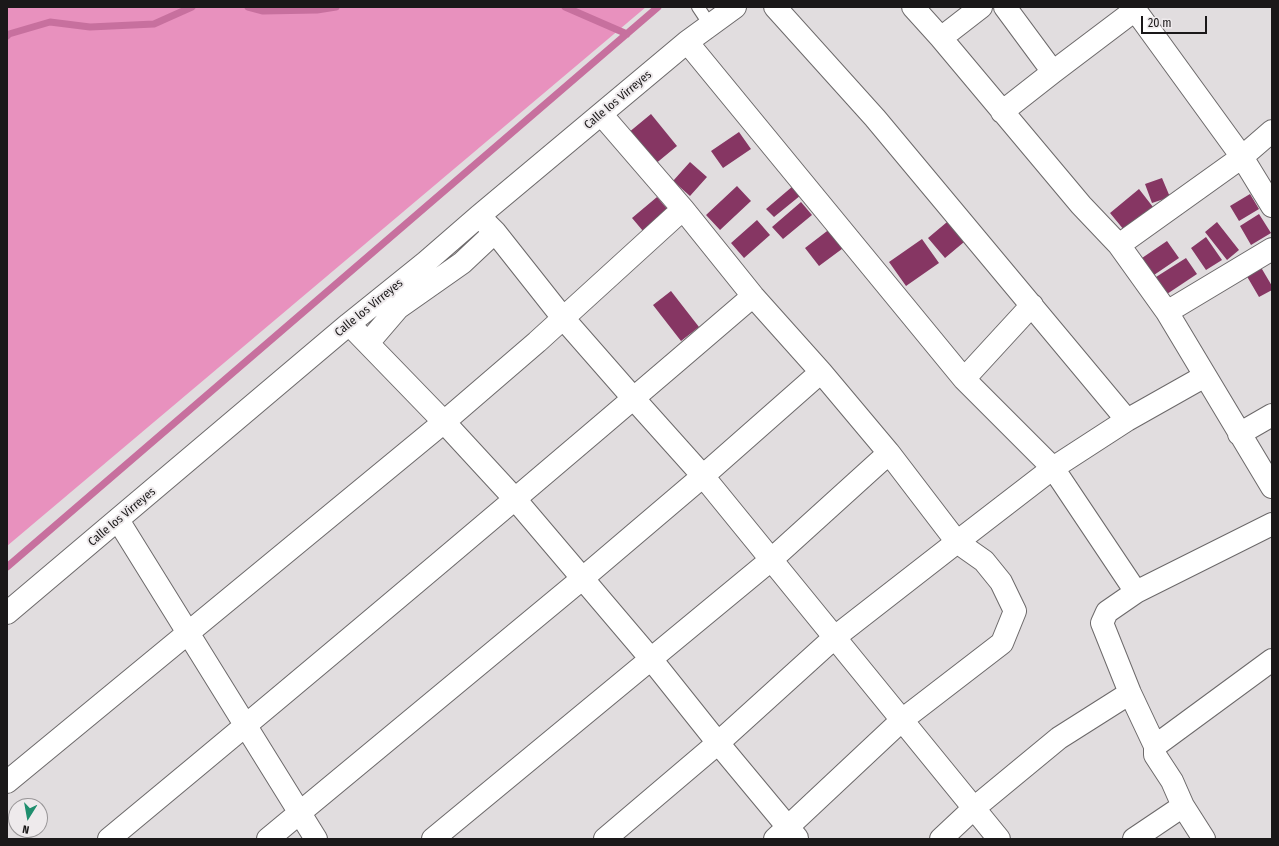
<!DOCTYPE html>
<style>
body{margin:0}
#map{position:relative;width:1279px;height:846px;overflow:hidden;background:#e1dddf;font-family:"Fira Sans Condensed",sans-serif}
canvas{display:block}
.frame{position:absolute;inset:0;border:8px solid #1a1819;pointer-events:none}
.north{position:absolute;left:8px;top:798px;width:40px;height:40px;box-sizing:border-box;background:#eeeaec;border:1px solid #999698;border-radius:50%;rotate:191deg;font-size:11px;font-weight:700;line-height:16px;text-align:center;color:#1a1819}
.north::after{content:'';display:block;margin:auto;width:14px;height:18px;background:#208e6e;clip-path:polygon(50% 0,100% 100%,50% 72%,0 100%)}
.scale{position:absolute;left:1141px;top:16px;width:66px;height:18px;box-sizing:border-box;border:2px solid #1a1819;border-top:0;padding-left:5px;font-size:12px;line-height:14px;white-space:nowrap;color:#1a1819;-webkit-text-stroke:3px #eeeaec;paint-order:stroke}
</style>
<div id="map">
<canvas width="1279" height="846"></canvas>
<div class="frame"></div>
<div class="north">N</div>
<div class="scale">20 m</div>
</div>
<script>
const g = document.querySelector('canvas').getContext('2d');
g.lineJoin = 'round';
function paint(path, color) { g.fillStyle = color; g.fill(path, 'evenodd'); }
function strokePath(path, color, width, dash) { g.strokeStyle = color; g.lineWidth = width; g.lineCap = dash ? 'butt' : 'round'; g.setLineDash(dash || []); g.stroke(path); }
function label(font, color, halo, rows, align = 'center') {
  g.font = font + ' "Fira Sans Condensed",sans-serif'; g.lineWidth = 4; g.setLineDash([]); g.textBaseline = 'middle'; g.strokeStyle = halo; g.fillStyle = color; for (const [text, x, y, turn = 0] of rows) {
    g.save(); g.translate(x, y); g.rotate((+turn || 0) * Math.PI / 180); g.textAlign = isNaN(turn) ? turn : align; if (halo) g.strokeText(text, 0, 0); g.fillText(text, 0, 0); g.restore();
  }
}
paint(new Path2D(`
 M7,7H646L7,546Z`), '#e891be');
strokePath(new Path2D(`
 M248,7L263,11L317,10L318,7
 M565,7L627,34
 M317,10L336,7
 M7,36L9,34L50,22L90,27L154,24L192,7
 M7,567L658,7`), '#c7709e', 7);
paint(new Path2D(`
 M651,114L677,146L654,165L628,133Z
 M739,132L751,149L723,168L711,151Z
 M690,162L707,177L690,196L673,181Z
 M1162,178L1170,197L1152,203L1145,184Z
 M737,186L751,201L720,230L706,215Z
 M793,186L801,195L774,217L766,209Z
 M1139,189L1153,207L1124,230L1110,213Z
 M1250,194L1259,209L1239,221L1230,206Z
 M657,197L668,210L643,231L632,218Z
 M801,202L812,215L783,239L772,227Z
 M1259,214L1271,233L1251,245L1240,226Z
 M953,217L970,237L945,258L928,238Z
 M757,220L770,235L744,258L731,243Z
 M1217,222L1239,250L1227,260L1205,232Z
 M831,228L846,246L819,266L805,248Z
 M1206,237L1222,260L1206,270L1191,248Z
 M922,239L939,263L906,286L889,262Z
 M1167,241L1179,258L1154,275L1142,258Z
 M1186,258L1197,274L1167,294L1156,277Z
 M1259,264L1272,286V290L1259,297L1245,273Z
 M671,291L699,327L681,341L653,305Z`), '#863663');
const lane = new Path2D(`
 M698,7L710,25`);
const street = new Path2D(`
 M775,7L875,118L1127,420
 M913,7L941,38L1081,205L1119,245L1167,312L1272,487
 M1005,7L1053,72
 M1133,7L1242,157L1272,206
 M941,38L981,7
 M687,42L964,379L1053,468L1136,592
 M1002,112L1053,72L1135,10
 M601,114L683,209L753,296L821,372L889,453L957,542L984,561L1001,582L1015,611L1002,643L902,720L775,839
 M479,216L495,232L563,318L634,399L703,476L999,839
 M1119,245L1242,157L1272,131
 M1167,312L1272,249
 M349,324L444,422L515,499L651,659L718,743L797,838
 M368,343L398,308L462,263L495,232
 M964,379L1032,305
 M1239,434L1272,415
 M118,520L316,839
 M7,613L349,324L426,262L479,216L687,42L735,7
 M1155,746L1272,660
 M7,782L444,422L537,342L683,209
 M109,839C325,660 540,479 753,296
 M268,839L583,578L703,476L821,372
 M433,839L772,559L889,453
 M605,839L718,743L835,637L957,542L1053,468L1127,420L1205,376
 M941,839L973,809L1059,738L1130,693
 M1134,839L1183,806
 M1204,839L1183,806L1172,781L1155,755V746L1130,693L1102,623L1107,612L1136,592L1272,524`);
strokePath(lane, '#6c696a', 14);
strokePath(street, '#6c696a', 24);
strokePath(lane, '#fff', 12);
strokePath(street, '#fff', 22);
label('12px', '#1a1819', '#eeeaec', [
 ["Calle los Virreyes",618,100,-40],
 ["Calle los Virreyes",369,308,-39],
 ["Calle los Virreyes",122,517,-40]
]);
</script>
